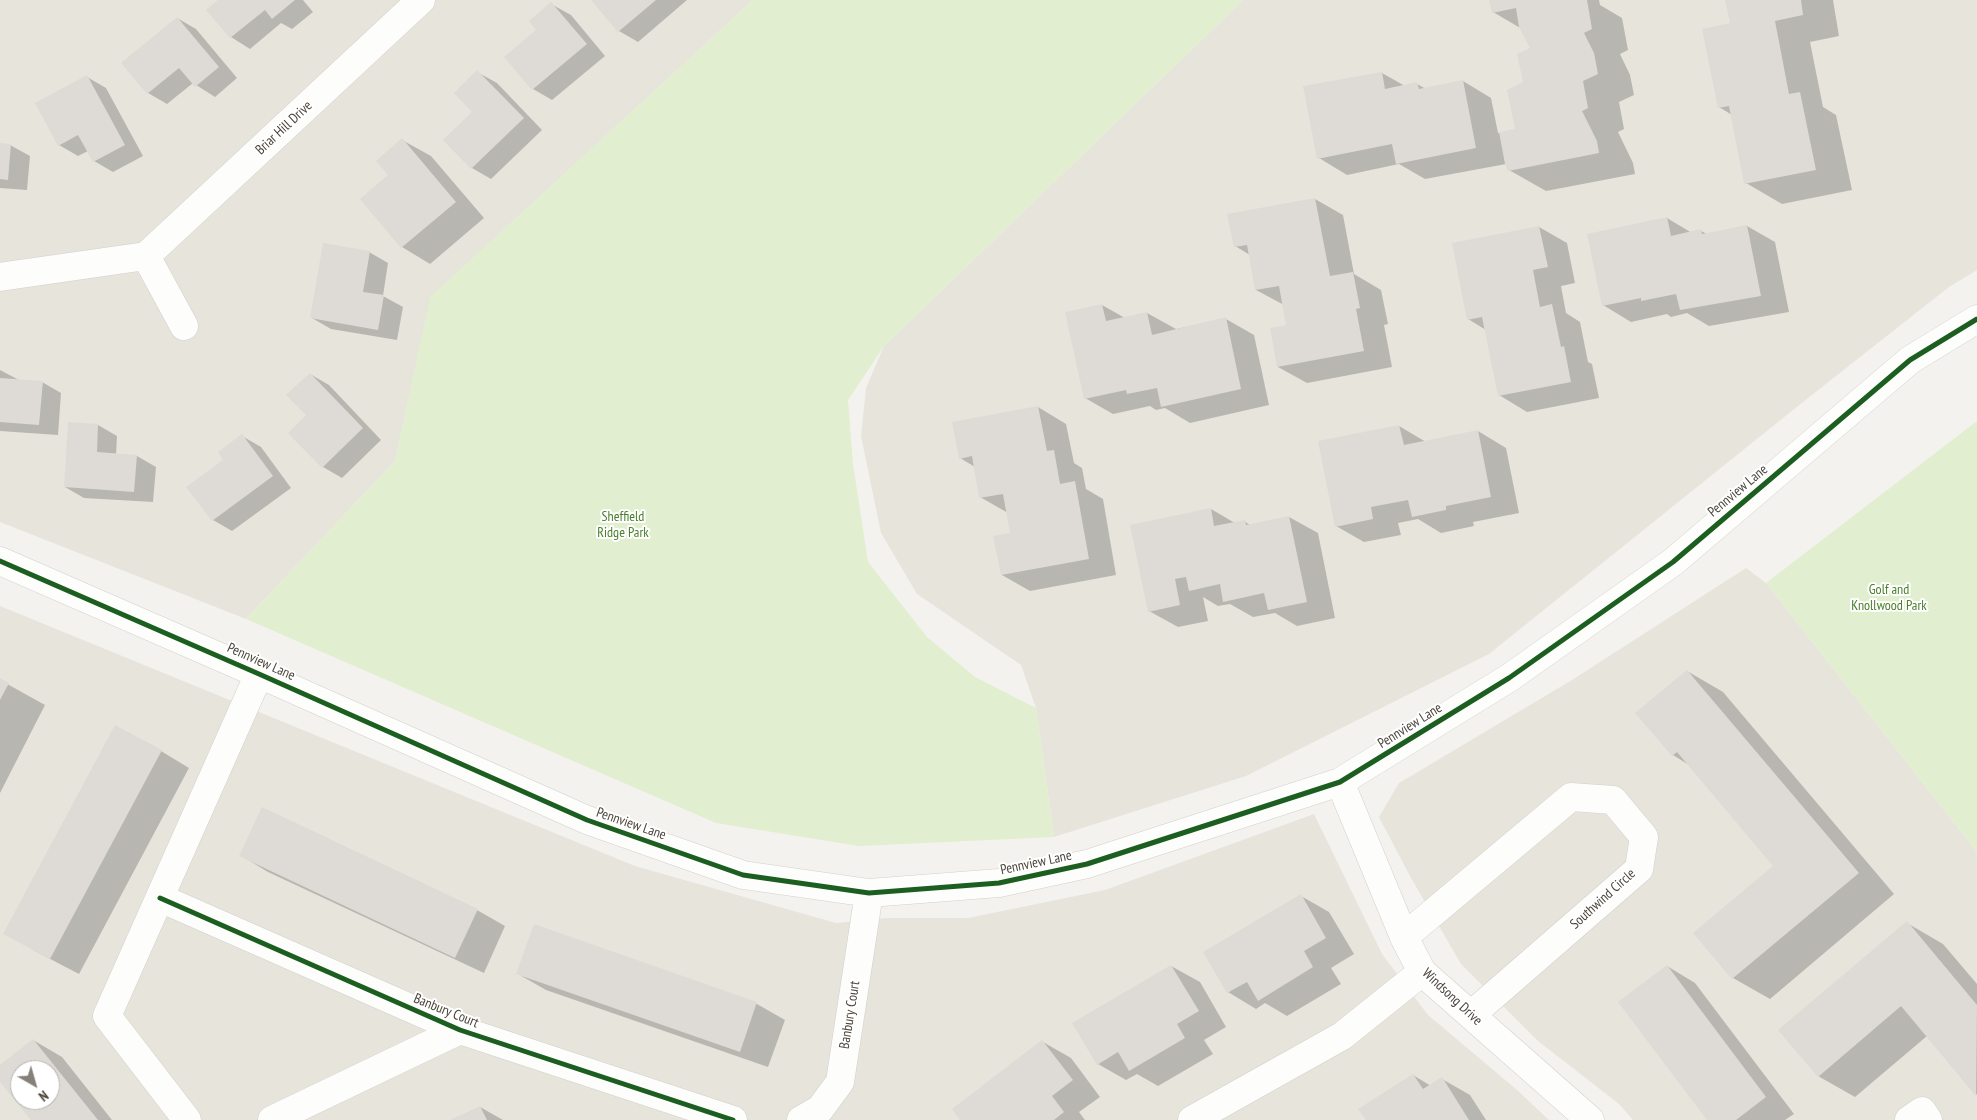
<!DOCTYPE html>
<style>
body{margin:0}
#map{position:relative;width:1977px;height:1120px;overflow:hidden;background:#f4f2ee;font-family:"PT Sans Narrow",sans-serif}
canvas{display:block}
.north{position:absolute;left:10px;top:1060px;width:50px;height:50px;box-sizing:border-box;background:#fff;border:1px solid #b7b4b0;border-radius:50%;rotate:142deg;font-size:14px;font-weight:700;line-height:20px;text-align:center;color:#4b4439}
.north::after{content:'';display:block;margin:auto;width:18px;height:22px;background:#868178;clip-path:polygon(50% 0,100% 100%,50% 72%,0 100%)}
</style>
<div id="map">
<canvas width="1977" height="1120"></canvas>
<div class="north">N</div>
</div>
<script>
const g = document.querySelector('canvas').getContext('2d');
g.lineJoin = 'round';
function paint(path, color) { g.fillStyle = color; g.fill(path, 'evenodd'); }
function strokePath(path, color, width, dash) { g.strokeStyle = color; g.lineWidth = width; g.lineCap = dash ? 'butt' : 'round'; g.setLineDash(dash || []); g.stroke(path); }
function label(font, color, halo, rows, align = 'center') {
  g.font = font + ' "PT Sans Narrow",sans-serif'; g.lineWidth = 4; g.setLineDash([]); g.textBaseline = 'middle'; g.strokeStyle = halo; g.fillStyle = color; for (const [text, x, y, turn = 0] of rows) {
    g.save(); g.translate(x, y); g.rotate((+turn || 0) * Math.PI / 180); g.textAlign = isNaN(turn) ? turn : align; if (halo) g.strokeText(text, 0, 0); g.fillText(text, 0, 0); g.restore();
  }
}
paint(new Path2D(`
 M0,0H753L431,297L395,461L246,619L0,522Z
 M1243,0H1977V270L1949,287L1803,402L1489,654L1246,776L1054,837L1036,708L1021,665L917,594L881,533L861,436L866,388L884,346Z
 M1746,568L1766,583L1977,852V1120H1633L1619,1104L1538,1041L1461,964L1411,878L1379,817L1399,783L1572,680Z
 M0,606L635,866L836,923L888,918H968L1105,890L1314,814L1382,954L1428,1015L1516,1089L1549,1120H0ZM20,1070H50V1100H20Z`), '#e7e4dc');
paint(new Path2D(`
 M753,0H1243L884,346L848,400L853,464L868,562L927,637L975,677L1036,708L1054,837L859,846L716,823L246,619L395,461L430,297Z
 M1977,421V852L1766,583Z`), '#e1eecf');
paint(new Path2D(`
 M220,0H303L313,12L292,29L281,23L250,49L231,37L208,10Z
 M593,0H687L638,42L619,31Z
 M1491,0H1599L1600,5L1622,18L1628,50L1620,54L1630,75L1634,95L1619,102L1624,129L1618,132L1633,163L1635,174L1546,191L1509,170L1506,164L1425,179L1399,164L1347,175L1319,158L1382,73L1405,86L1417,84L1426,89L1463,81L1491,98L1498,133L1516,130L1532,49L1522,29L1493,12Z
 M1727,0H1833L1839,36L1810,42L1823,107L1836,115L1852,190L1782,204L1746,183L1732,115L1719,107L1731,24Z
 M551,4L571,15L605,56L552,100L533,89L538,30Z
 M177,18L196,29L237,78L215,97L193,83L167,104L148,93L123,63Z
 M477,72L497,83L542,130L491,179L472,168Z
 M87,77L106,88L143,156L113,172L94,161L88,151L78,156L59,145Z
 M402,140L431,156L484,218L430,264L402,247L361,199L390,175Z
 M0,144L10,145L30,156L27,190L0,188Z
 M1315,199L1343,215L1354,274L1381,290L1388,324L1384,325L1392,367L1307,383L1278,367L1288,326L1284,305L1256,290L1250,255L1235,246Z
 M1667,218L1692,233L1701,231L1707,234L1747,226L1775,242L1789,312L1709,326L1687,313L1671,317L1667,314L1631,322L1603,305Z
 M1539,227L1567,243L1575,283L1561,286L1566,313L1580,322L1588,362L1592,364L1599,398L1527,412L1499,395L1486,330L1468,319Z
 M369,252L388,263L383,296L403,307L397,340L331,329L312,318Z
 M1102,305L1125,318L1147,313L1176,329L1226,319L1254,335L1269,405L1190,423L1165,408L1156,410L1150,406L1113,414L1085,398Z
 M0,370L19,380L42,382L61,393L58,435L0,431Z
 M310,374L329,385L381,440L342,478L323,467L308,415Z
 M1038,407L1066,424L1074,463L1082,468L1086,489L1103,499L1116,575L1030,591L1002,575L1012,534L1008,513L980,497L975,467L960,458Z
 M70,424L98,425L117,436L116,455L137,456L156,467L153,502L84,498L65,487Z
 M1399,426L1426,442L1478,431L1506,448L1519,513L1473,522L1474,526L1441,533L1418,519L1398,523L1401,535L1364,542L1336,526Z
 M242,436L261,447L291,488L232,531L213,520Z
 M1211,509L1235,523L1244,521L1250,525L1289,517L1318,533L1335,618L1297,626L1275,613L1253,617L1230,604L1218,606L1203,597L1208,621L1178,627L1149,611Z
 M1687,671L1723,692L1894,894L1770,999L1733,978L1695,933L1775,866L1689,765L1673,755L1637,713Z
 M0,680L45,705L0,793Z
 M161,751L189,768L79,974L33,950Z
 M240,855L477,910L505,926L484,973L268,872Z
 M1301,896L1329,912L1354,954L1331,968L1341,984L1287,1016L1265,1003L1256,1009L1228,992Z
 M1907,923L1943,944L1977,984V1095L1927,1036L1855,1097L1818,1076Z
 M535,925L757,1004L785,1020L768,1067L546,990L518,974Z
 M1171,966L1200,982L1226,1027L1204,1040L1213,1054L1158,1086L1137,1074L1126,1080L1098,1064Z
 M1667,966L1695,983L1794,1114L1785,1120H1708Z
 M33,1040L62,1057L112,1120H32L0,1080V1066ZM20,1070H50V1100H20Z
 M1043,1042L1071,1058L1100,1097L1079,1112L1085,1120H962Z
 M1413,1075L1431,1086L1442,1079L1470,1095L1486,1120H1367Z
 M480,1107L503,1120H453Z`), '#0003');
paint(new Path2D(`
 M218,0H295L272,19L265,10L230,38L206,10Z
 M591,0H656L618,32Z
 M1489,0H1587L1592,29L1584,33L1594,53L1598,74L1583,81L1588,108L1582,111L1597,141L1599,153L1508,171L1505,164L1499,132L1515,129L1507,90L1523,82L1517,54L1530,48L1519,27L1516,8L1492,13Z
 M1725,0H1801L1803,15L1775,21L1789,94L1800,92L1816,170L1744,184L1729,106L1718,108L1702,29L1730,23Z
 M551,2L587,44L532,90L504,57L536,30L529,21Z
 M177,17L219,67L195,87L179,68L147,94L121,63Z
 M477,70L524,118L471,169L443,140L472,112L454,93Z
 M1382,72L1385,89L1417,82L1419,89L1463,80L1476,148L1396,164L1392,144L1317,159L1303,86Z
 M87,75L125,145L93,162L78,135L58,146L35,103Z
 M402,138L456,202L401,248L360,199L388,175L376,161Z
 M0,143L11,144L8,180L0,179Z
 M1315,198L1330,276L1353,272L1360,308L1356,309L1364,351L1277,367L1270,328L1286,325L1279,286L1255,290L1247,245L1234,247L1227,214Z
 M1667,217L1671,236L1701,229L1702,234L1747,225L1761,296L1680,310L1676,294L1641,301V298L1602,306L1587,234Z
 M1539,226L1548,267L1533,270L1540,307L1552,304L1561,347L1564,346L1571,382L1498,396L1482,317L1467,320L1452,243Z
 M323,243L370,251L363,292L384,295L378,330L310,318Z
 M1102,304L1106,321L1147,312L1152,335L1226,317L1241,389L1161,407L1157,388L1127,394L1126,390L1084,399L1065,312Z
 M310,373L363,428L322,468L288,433L306,415L286,395Z
 M0,378L43,381L39,425L0,422Z
 M1038,406L1047,451L1054,450L1060,484L1075,481L1089,559L1001,575L993,536L1010,533L1003,494L979,498L972,456L959,459L952,422Z
 M68,422L98,424L97,452L137,455L134,492L64,487Z
 M1399,425L1404,445L1478,430L1491,497L1446,506V510L1412,517L1408,500L1371,507L1373,519L1335,527L1318,441Z
 M242,434L273,476L212,521L186,487L223,460L218,452Z
 M1211,508L1214,526L1245,520L1246,525L1289,516L1307,602L1268,610L1264,593L1223,602L1220,584L1189,591L1186,577L1175,579L1180,605L1148,612L1130,525Z
 M1687,670L1859,873L1732,979L1693,933L1773,866L1677,752L1672,756L1635,713Z
 M0,678L9,683L0,700Z
 M115,725L162,750L50,959L3,934Z
 M262,807L478,909L455,958L239,856Z
 M1301,894L1326,938L1304,951L1313,967L1258,1001L1247,982L1227,993L1203,952Z
 M1907,921L1977,1005L1976,1096L1901,1006L1818,1077L1778,1030Z
 M534,924L757,1002L740,1052L516,974Z
 M1171,965L1199,1011L1177,1024L1185,1038L1129,1071L1118,1052L1097,1065L1072,1023Z
 M1667,965L1766,1097L1736,1120H1707L1618,1002Z
 M33,1039L98,1120H31L0,1082V1065ZM20,1070H50V1100H20Z
 M1042,1040L1073,1080L1052,1096L1064,1112L1054,1120H960L952,1109Z
 M1413,1074L1423,1089L1442,1077L1469,1120H1366L1358,1109Z
 M480,1106L487,1120H450Z`), '#dedbd6');
const minor = new Path2D(`
 M146,256L184,326
 M0,277L146,256L421,0
 M0,561L259,674L587,820L743,875L869,893L999,883L1087,864L1340,782L1509,678L1673,562L1910,360L1977,319
 M1340,782L1404,937L1422,972L1590,1120
 M160,898L460,1030L733,1120
 M1404,937L1571,797L1613,800L1644,837L1639,869L1471,1015
 M187,1120L107,1016L259,674
 M272,1120L460,1030
 M801,1120L820,1109L840,1082L869,893
 M1192,1120L1342,1036L1422,972
 M1909,1120L1922,1111L1928,1120`);
strokePath(minor, '#d2d0cb', 29);
strokePath(minor, '#fdfdfc', 28);
strokePath(new Path2D(`
 M0,561L259,674L587,820L743,875L869,893L999,883L1087,864L1340,782L1509,678L1673,562L1910,360L1977,319
 M160,898L460,1030L733,1120`), '#1b5e20', 5);
label('14px', '#4b4439', '#fff', [
 ["Briar Hill Drive",284,128,-43],
 ["Pennview Lane",1738,491,-40],
 ["Pennview Lane",261,662,24],
 ["Pennview Lane",1410,726,-32],
 ["Pennview Lane",631,824,19],
 ["Pennview Lane",1036,863,-12],
 ["Southwind Circle",1603,899,-42],
 ["Windsong Drive",1452,997,43],
 ["Banbury Court",446,1011,22],
 ["Banbury Court",850,1015,-81]
]);
label('14px', '#4a7f2a', '#fff', [
 ["Sheffield",623,517],
 ["Ridge Park",623,533],
 ["Golf and",1889,590],
 ["Knollwood Park",1889,606]
]);
</script>
